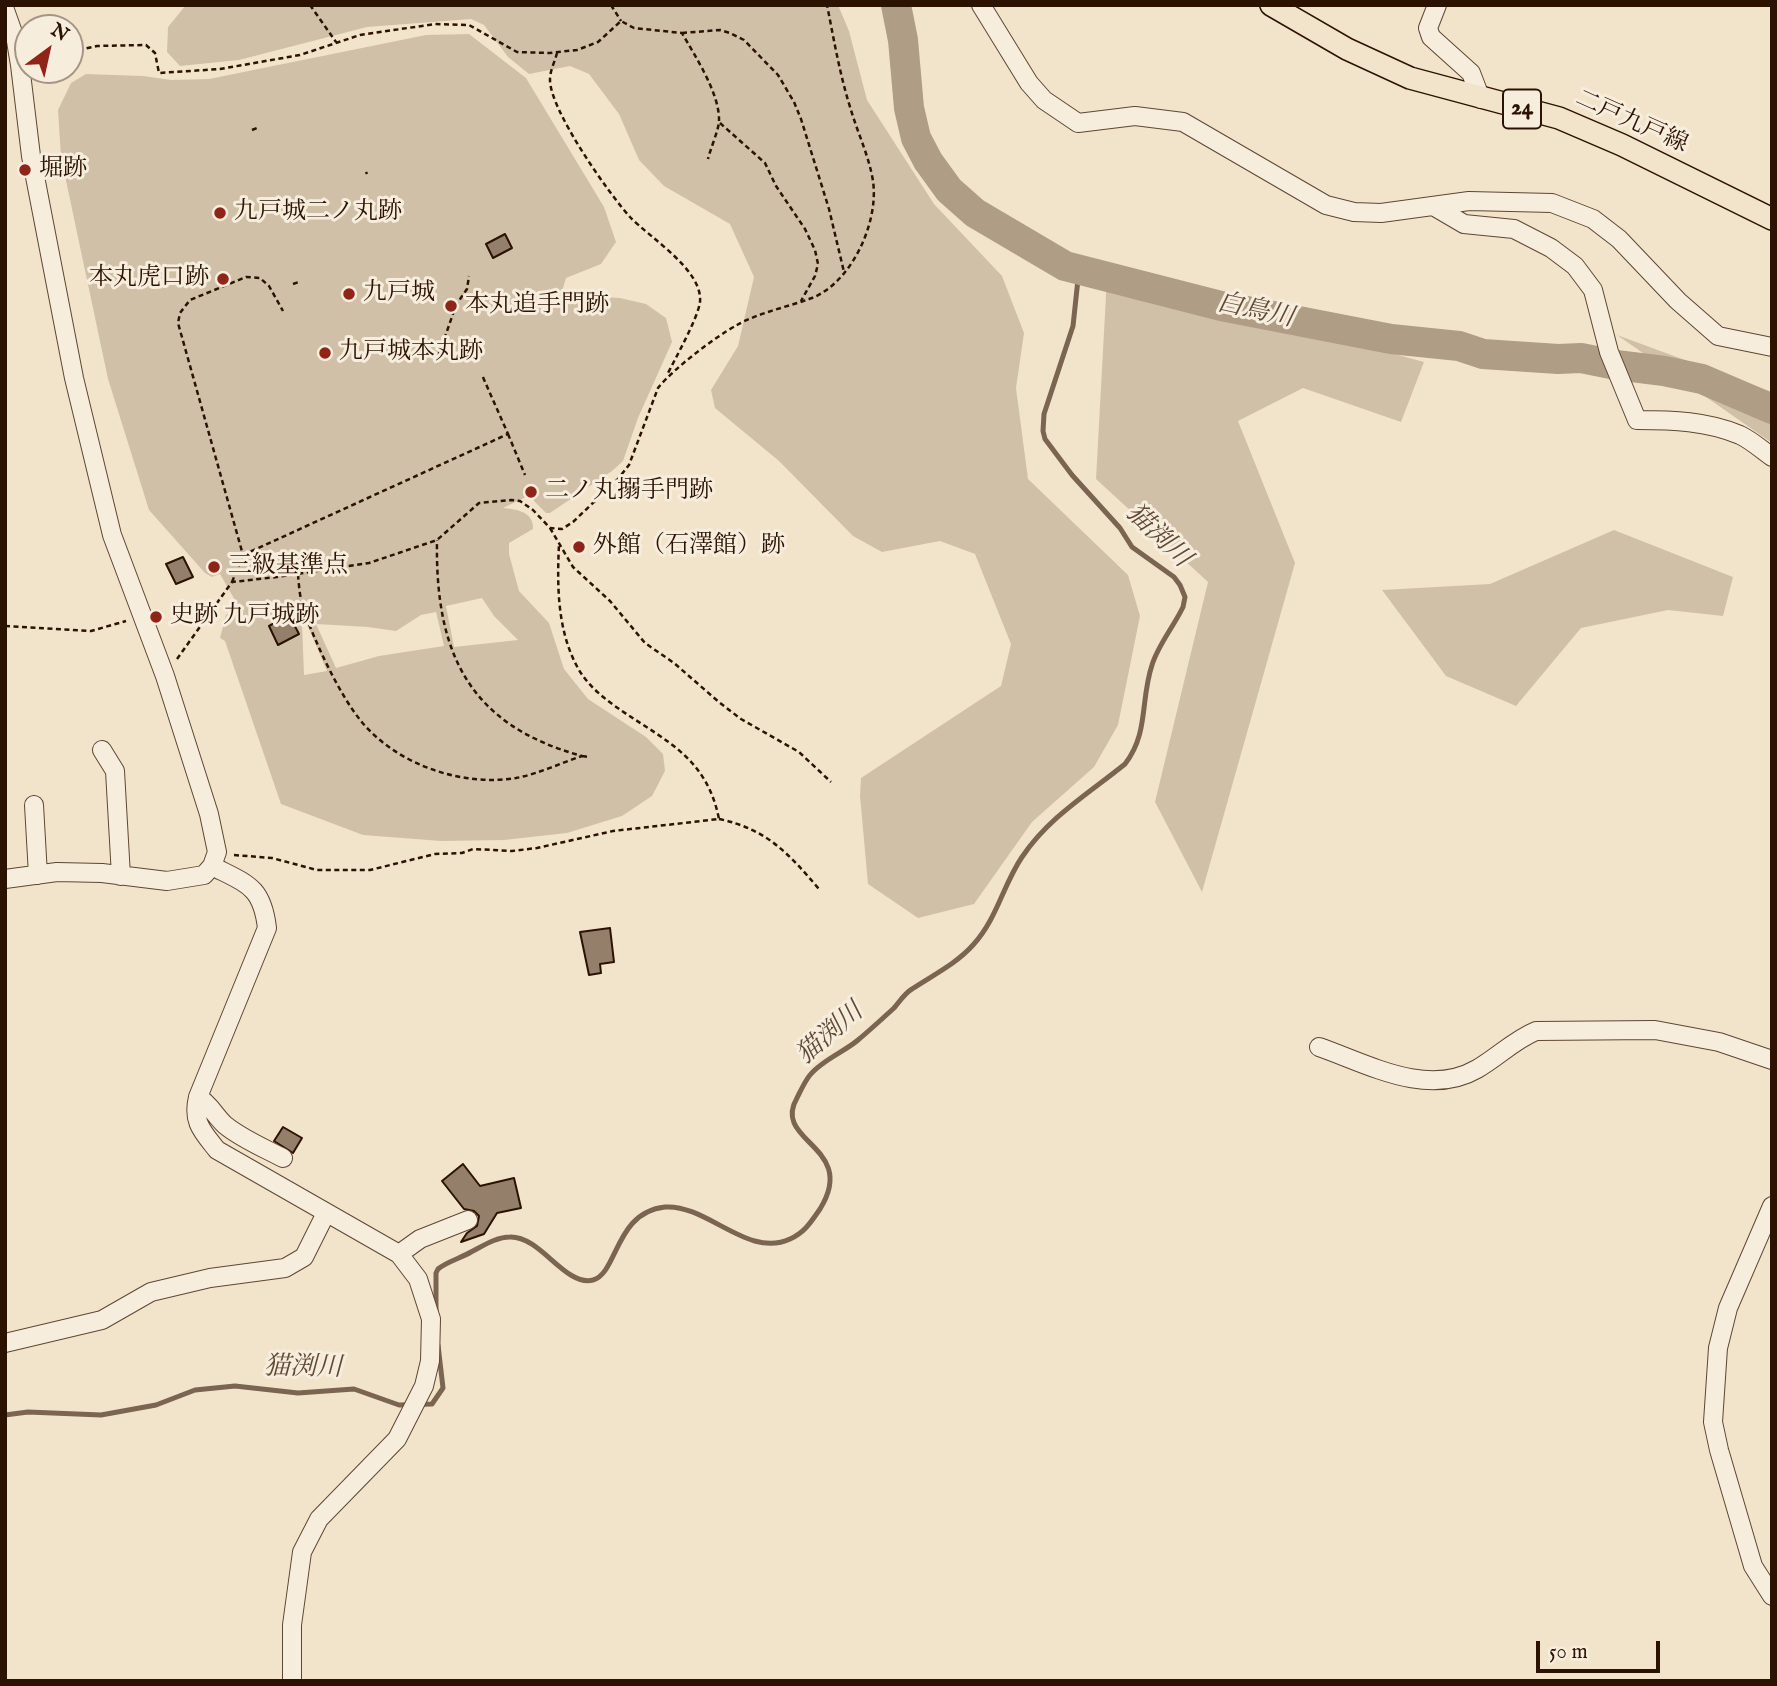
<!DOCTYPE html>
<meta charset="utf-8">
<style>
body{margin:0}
#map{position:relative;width:1777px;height:1686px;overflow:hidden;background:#f2e4cb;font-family:"IM FELL English",serif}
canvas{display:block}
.frame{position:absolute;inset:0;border:7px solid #2c1200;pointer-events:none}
.north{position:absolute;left:14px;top:14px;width:70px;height:70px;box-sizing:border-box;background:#f7eddd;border:2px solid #a69585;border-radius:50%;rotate:33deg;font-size:19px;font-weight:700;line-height:28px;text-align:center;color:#2c1200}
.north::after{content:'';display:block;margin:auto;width:24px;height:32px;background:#8f2418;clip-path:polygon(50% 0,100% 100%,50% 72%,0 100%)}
.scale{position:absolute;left:1536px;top:1641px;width:124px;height:32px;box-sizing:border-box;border:4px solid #2c1200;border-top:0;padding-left:9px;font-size:21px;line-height:24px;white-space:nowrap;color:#2c1200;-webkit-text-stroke:5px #f7eddd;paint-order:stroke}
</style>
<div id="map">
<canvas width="1777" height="1686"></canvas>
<div class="frame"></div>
<div class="north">N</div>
<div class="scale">50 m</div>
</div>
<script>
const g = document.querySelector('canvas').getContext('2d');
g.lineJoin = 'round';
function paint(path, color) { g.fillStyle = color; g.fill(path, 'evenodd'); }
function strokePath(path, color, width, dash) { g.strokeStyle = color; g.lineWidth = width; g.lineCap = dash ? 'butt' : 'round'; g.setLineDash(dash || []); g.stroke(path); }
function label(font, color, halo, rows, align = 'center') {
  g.font = font + ' "IM FELL English","Noto Serif JP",serif'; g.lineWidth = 6; g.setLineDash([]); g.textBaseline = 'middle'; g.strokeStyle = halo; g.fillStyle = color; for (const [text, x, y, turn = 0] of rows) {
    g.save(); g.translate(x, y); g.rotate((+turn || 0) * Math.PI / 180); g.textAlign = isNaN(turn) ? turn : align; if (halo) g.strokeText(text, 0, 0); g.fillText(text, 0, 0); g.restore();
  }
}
paint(new Path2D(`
 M186,5H838L849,31L867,100L934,204L1002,276L1024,333L1016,388L1028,479L1128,575L1140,616L1118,725L1094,767L1032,822L974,904L918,918L868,884L860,796L861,778L1001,686L1011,644L975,554L940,541L882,552L853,536L779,461L715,408L711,390L738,346L754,277L730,224L664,186L639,160L619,114L589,74L570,66L529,74L508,57L484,25L471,19L367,27L239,60L180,66L167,52L168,27Z
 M469,34L526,78L604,207L616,242L601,264L566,278L557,308L590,296L620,298L646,304L666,318L672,342L638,418L623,461L612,471L550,513H546L534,501L532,494L503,508C515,509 534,511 533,529L509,543V554L519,591L549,623L564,669L588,699L646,737L663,754L665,771L652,796L622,816L567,833L504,840L441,841L363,835L281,804L225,641L220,638L226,615L233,608L240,609L220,574L212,577L205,573L149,510L108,379L61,157L58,110L71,83L86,74L143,76L171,80L209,79L426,35ZM482,598L494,616L518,640L454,647L446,606ZM436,612L444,646L379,656L336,668L316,624L368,627L396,631L421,615ZM302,623L307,624L327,671L304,675Z
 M1107,277L1424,362L1401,422L1303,388L1238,421L1295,563L1202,892L1155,802L1208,582L1096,479Z
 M1617,335L1772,392V443Z
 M1614,530L1733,577L1723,616L1668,610L1581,628L1516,706L1446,676L1382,590L1490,584Z`), '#d0c0a8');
strokePath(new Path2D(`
 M436,1314V1273L438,1269C446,1262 461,1258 471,1252C483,1246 496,1237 510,1237C541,1236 565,1287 593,1280C618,1273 615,1212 665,1207C707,1204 748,1259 790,1239C805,1232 811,1222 820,1209C859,1146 771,1142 797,1098C801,1090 805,1081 810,1075C822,1060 844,1052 858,1040C870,1030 882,1019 894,1008C900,1001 905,993 912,989C933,975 956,964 973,945C997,919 1003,885 1022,857C1049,817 1088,794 1125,764C1149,733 1140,701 1152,665C1158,645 1174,626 1183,607L1185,597L1180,585L1174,577L1132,547L1120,528L1072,475L1045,439L1043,431L1044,414L1073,326L1079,270
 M5,1415L28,1412L101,1415L156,1405L195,1390L235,1386L298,1393L354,1389L399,1405L432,1404L443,1388L438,1345`), '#7b6550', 5);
strokePath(new Path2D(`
 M896,5L903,40L909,108L916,138L928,161L949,190L975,213L1065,266L1221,306L1391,339L1459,346L1483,354L1558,359L1581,358L1616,365L1664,371L1702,379L1772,409`), '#af9d86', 30);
const building = new Path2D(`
 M505,234L512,248L493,258L486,244Z
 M183,557L193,577L176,584L166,564Z
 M289,615L299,634L278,645L269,626Z
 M610,928L614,962L600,964L601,973L589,975L580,932Z
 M283,1127L302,1138L293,1153L274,1141Z
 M463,1164L480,1186L514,1178L521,1208L497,1213L484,1234L461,1242L467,1233L477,1226L479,1216L474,1211L464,1209L442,1181Z`);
paint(building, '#937f6a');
strokePath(building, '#2c1200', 2);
const minor = new Path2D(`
 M981,5L1029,83L1044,100L1078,123L1135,116L1183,122L1326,205L1354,212L1381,213L1469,201L1552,203L1593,219L1619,239L1678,301L1718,336L1772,347
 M1437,5L1428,28L1431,37L1471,73L1481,99
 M5,10L16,41L20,65L31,156L74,378L112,535L165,676L209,814L217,852L212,866L204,875L167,881L102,873L57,872L5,879
 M1435,207L1464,224L1514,229L1551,248L1575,266L1593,290L1609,352L1637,420C1672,420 1707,421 1740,435C1751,440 1762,450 1772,457
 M102,750L115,771L121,876
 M34,805L38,875
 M212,866C247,884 262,886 267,928L198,1097C192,1122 202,1131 217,1150L399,1254L418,1279L431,1319L430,1361L424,1386L397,1439L319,1519L302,1552L292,1625V1681
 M1319,1047C1368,1064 1427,1098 1477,1069C1498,1057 1514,1040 1536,1031L1655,1030L1719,1042L1772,1060
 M198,1097C210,1104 215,1116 225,1125C242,1139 264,1148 283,1158
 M1772,1206L1728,1308L1718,1348L1713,1422L1719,1450L1753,1566L1772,1596
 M399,1254L420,1239L468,1220
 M5,1343L102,1320L151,1292L210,1278L285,1268L304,1257L326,1213`);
const major = new Path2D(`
 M1271,5L1347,49L1410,78L1559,118L1622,145L1772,219`);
strokePath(minor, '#5e4633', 20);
strokePath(major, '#2c1200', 24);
strokePath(new Path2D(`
 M310,5L336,42
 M611,5L621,21
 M682,33L720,30L730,33L744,40L778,75L794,102L801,119L829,209L844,272
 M70,52L97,46L146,45L155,53L159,73L220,69L300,55L360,35L435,24L469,25L517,52L549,53L577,50L598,42L621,21L634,28L682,33C695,56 720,94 719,121C719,129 710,150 708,159
 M557,53C555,61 550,71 550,79C549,109 609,194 630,217C650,238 703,270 700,302C698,318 675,359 667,375
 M720,123L765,163L776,186L805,229L815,250L818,264L815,276L801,301
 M252,130L257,128
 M366,172L367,174
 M294,205L298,214
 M293,284L299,282
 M436,363L456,305L467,289L469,276
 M508,434L525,475
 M550,528L573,567L610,601L645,643L674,663L720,703L741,719L799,752L831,782
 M243,555L508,434L482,375
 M298,575C299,586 300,600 304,611C316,644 339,694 361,721C396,764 461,787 516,778C538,774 561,763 582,756C468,725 435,652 437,540
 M232,582L243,555L178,323L180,313L190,300L246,277L260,278L269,286L283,311
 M5,626L91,631L126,621
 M177,659L232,582L277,577L369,563L437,540L479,503L511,500L520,501L533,510L550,528L562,529L573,522L618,479L629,465L658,388C673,369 715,337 737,325C760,312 788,307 812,298C852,282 879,222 873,181C869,156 858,134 851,110C840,76 834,40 827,5
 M582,756L589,757
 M719,819C767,829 789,854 819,889
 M234,855L272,858L317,870H370L435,854L462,853L473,849L512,851L537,848L613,831L719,819C707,759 668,742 622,711C606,700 589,687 579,670C557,632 557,586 559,544`), '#2c1200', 2.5, [5, 3.5]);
strokePath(minor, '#f7eddd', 18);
strokePath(major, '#f2e4cb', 21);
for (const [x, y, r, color] of [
 [25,170,7,"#8f2418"],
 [220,213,7,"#8f2418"],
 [223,279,7,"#8f2418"],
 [349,294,7,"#8f2418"],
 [451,306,7,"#8f2418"],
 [325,353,7,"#8f2418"],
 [531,492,7,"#8f2418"],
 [579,547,7,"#8f2418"],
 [214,567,7,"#8f2418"],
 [156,617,7,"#8f2418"]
]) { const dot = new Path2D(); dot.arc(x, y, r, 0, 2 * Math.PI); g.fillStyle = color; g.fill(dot); strokePath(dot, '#f7eddd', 2.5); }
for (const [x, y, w] of [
 [1522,109,38]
]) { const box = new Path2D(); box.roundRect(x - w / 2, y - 19.5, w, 39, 5); g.fillStyle = '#f7eddd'; g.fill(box); strokePath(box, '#2c1200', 2); }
label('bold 23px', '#2c1200', null, [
 ["24",1522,109]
]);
label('24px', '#2c1200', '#f7eddd', [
 ["二戸九戸線",1631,123,24]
]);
label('24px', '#2c1200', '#f7eddd', [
 ["堀跡",39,170],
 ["九戸城二ノ丸跡",234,213],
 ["本丸虎口跡",209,279,"right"],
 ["九戸城",363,294],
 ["本丸追手門跡",465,306],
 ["九戸城本丸跡",339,353],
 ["二ノ丸搦手門跡",545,492],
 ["外館（石澤館）跡",593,547],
 ["三級基準点",228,567],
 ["史跡 九戸城跡",170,617]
], 'left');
label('italic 26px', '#604a36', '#f7eddd', [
 ["白鳥川",1255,312,12],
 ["猫渕川",1157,537,44],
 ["猫渕川",831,1035,-41],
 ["猫渕川",303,1369,1]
]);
</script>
